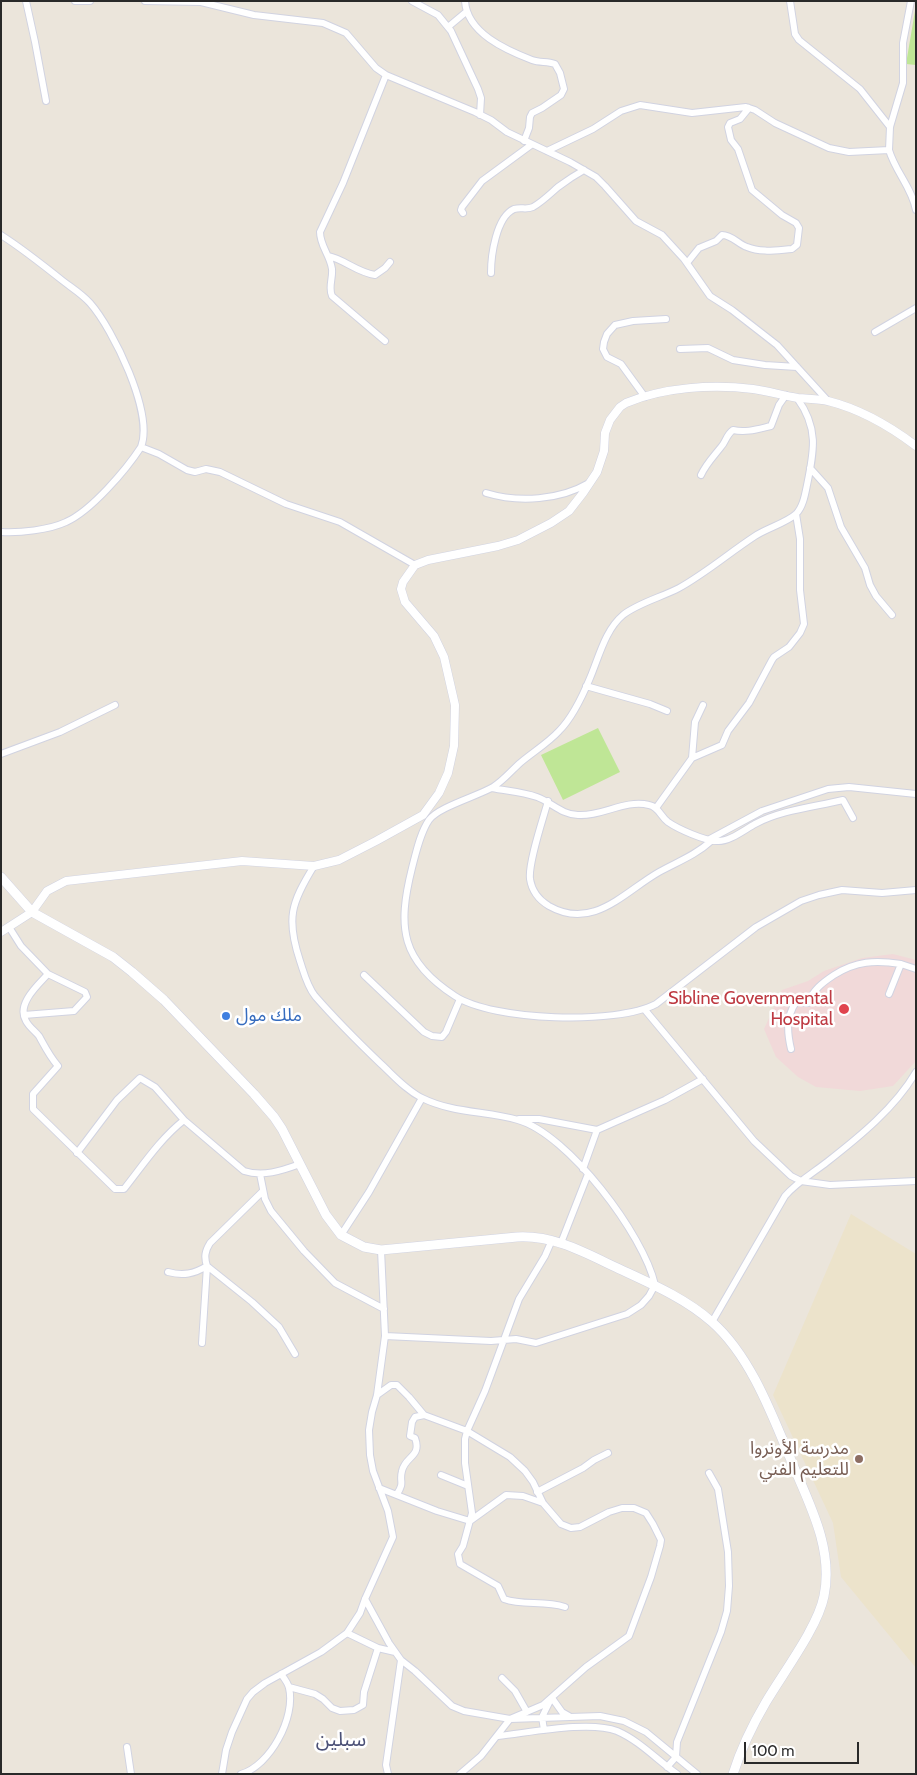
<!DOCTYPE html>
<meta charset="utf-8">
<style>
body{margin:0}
#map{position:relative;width:917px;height:1775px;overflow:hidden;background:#ebe5db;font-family:Cabin,sans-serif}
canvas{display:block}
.frame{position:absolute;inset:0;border:2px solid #292929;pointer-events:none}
.scale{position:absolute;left:744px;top:1742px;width:115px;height:22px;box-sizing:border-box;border:2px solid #292929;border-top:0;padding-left:6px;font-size:15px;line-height:18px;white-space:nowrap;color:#292929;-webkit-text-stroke:4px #fff;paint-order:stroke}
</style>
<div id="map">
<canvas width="917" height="1775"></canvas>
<div class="frame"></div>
<div class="scale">100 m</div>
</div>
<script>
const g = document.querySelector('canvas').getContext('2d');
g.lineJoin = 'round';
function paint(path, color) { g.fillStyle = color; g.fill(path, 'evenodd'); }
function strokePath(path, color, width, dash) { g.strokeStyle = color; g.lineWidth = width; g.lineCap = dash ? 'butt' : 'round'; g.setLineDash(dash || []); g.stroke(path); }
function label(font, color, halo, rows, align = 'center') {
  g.font = font + ' Cabin,"Noto Sans Arabic",sans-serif'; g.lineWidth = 5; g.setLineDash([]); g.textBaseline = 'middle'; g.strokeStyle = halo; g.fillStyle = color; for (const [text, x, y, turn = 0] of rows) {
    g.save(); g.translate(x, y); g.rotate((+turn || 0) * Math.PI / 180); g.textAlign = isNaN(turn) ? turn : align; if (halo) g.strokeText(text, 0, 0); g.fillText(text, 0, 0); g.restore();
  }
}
paint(new Path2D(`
 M851,1214L916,1254V1668L841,1577L833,1523L773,1395Z`), '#ece3cb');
paint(new Path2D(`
 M893,954L916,960V1061L893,1086L860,1091L816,1087L798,1077L776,1057L764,1029L782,990L808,981L824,971L862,958Z`), '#f1d9d9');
paint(new Path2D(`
 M916,5V65L906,64Z
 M598,728L620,772L563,800L541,755Z`), '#bfe696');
const minor = new Path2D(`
 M26,1L35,42L46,101
 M75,1H90
 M145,1L201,2L254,15L323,23L346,33L376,68L386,75L475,112L491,120L507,132L570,162L596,177L605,186L636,221L662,235L684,259L710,296L732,310L777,345L828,401
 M412,1L438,15L451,31L478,89L481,98L480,115
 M465,1C467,33 506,50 532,60C540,63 547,61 555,64L560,73L564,89L561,95L542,108L532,113L530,117L529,128L524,141
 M790,1L795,34L799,40L860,89L890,127
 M448,27L466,12
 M889,150L890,127L903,83V43L911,1
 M547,151L593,129L621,111L640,105L692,113L746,107L755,110L775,123L829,148L849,152L889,150C895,171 912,188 916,210
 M463,213L461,210L462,207L482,181L531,145
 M1,235C23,249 43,265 63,281C72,288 82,294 90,303C113,329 154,413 141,447
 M328,256C344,259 356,272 375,275L385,268L390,262
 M687,263L699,248L716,241L722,235C732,235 738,244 747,247C761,253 777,250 792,249L797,245L799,228L796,223L782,215L752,190L738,149L731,140L728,127L730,123L740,119L749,108
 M491,273C491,256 496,217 514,209C521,207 527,210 533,207C542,202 550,194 558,187C566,181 575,175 584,170
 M875,332L916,308
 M385,341L332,296C328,288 333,278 332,269C330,255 320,246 320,232L343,183L386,75
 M680,349L708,348L733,360L765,365L797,367
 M645,397L621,364L607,357L603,349L604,342L607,334L615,325L633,321L666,319
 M797,398C819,428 814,451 807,485C805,495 803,507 796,514C786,523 767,528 755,536C729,553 706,573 679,588C662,597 638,603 623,615C605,630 599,657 590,678C583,695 573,717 559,731C548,743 533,752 520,763C511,771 503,781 493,787C478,796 438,807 429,820C420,833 416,853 412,868C397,928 401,961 455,996C493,1021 616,1025 656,1004L756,927L801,901L819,895L842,890L882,893L916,890
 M810,468L828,488L841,527L865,568L870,585L876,596L892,615
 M701,475C706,464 714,456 721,447C726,442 726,435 733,430C746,433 758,429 771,426L779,405L786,395
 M486,493C519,503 560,500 589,483
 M1,532C20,533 49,530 66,522C91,511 126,470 141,447L159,454L187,470L195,472L206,469L220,472L286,504L340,522L415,565
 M586,686L650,704L667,711
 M1,754L60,732L115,705
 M692,758L695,722L703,705
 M492,788C507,791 522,792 537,797C551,802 562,815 578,815C601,817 625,799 649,805C659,807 660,816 668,822C678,829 705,841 717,841C729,842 744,830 755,824C781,810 814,807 843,800L853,818
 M548,801C543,819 528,863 530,879C532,892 539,900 549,906C593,931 624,892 659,872C677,862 696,855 711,841
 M656,808L692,758L722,745L728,731L749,703L772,660L774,657L789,647L800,633L804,624L800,590V539L796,514
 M708,840L762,811L828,789L849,787L916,794
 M314,866C291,903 286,919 300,961C304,973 307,986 315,996C336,1020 358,1042 381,1064C394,1076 406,1090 422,1098C452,1113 486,1111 518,1120C568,1134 644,1235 655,1285L649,1296L641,1305L627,1314L536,1343L516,1339L491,1341L385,1336
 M9,927L21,946L48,974L85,992L87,997L74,1011L24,1015
 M48,974C38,985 16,1004 26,1021C29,1027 35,1031 39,1036C45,1047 50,1057 58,1066L33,1094V1109L115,1189H124C143,1165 160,1139 184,1120L244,1171C263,1177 281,1171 300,1164
 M364,975L424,1032L432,1036L442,1037L446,1032L460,999
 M889,994L901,964L916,969
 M645,1010L754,1141L791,1176L801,1181L830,1185L916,1181
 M791,1049C787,1032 786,1017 796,1002L808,1003C813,990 822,983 834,975C856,961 875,960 901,964
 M519,1119H539L597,1130
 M77,1153L117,1100L140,1078L155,1087L184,1120
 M583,1169L597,1130L665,1100L703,1079
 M260,1174L265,1199L271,1211L304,1251L335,1283L384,1309
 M341,1235L369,1192L422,1098
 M552,1240L545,1256L519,1299L485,1391L467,1431L465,1439V1463L472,1513L463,1546L458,1554L460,1564L498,1586L504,1599C523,1606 544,1600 565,1607
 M561,1243L588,1174
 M168,1272C183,1276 194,1274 207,1266L252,1302L279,1327L295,1354
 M712,1322L785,1196C797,1182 813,1173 827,1162C859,1137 895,1108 916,1072
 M202,1343L207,1266C204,1257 205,1251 210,1243L263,1191
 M441,1475L468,1486
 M379,1488L437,1511L470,1521
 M537,1492L583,1468L594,1460L608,1453
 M397,1494C405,1482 399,1482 402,1471C405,1456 422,1457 415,1438L410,1436L412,1422L415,1417L424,1415
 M470,1521L506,1495L523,1496L543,1503
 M365,1599L389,1643L401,1660L415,1671L452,1706L464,1711L510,1719L543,1705L586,1667L629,1636L651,1577L660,1546L661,1540L653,1524L646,1513L634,1508H622L609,1512L580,1527L571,1528L561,1524L543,1503L533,1482L525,1471L510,1457L467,1431L424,1415L409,1397L397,1385H391L377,1395
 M347,1633L378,1648
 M502,1678L515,1691L527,1712
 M289,1687L315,1694L323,1699L332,1708L340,1711L354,1710L363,1705L364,1692L378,1648L395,1652
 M552,1698L562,1712L569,1716
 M544,1730L542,1717L550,1701
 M498,1736C528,1733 589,1720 617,1731C640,1741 657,1760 677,1774
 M127,1747L131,1774
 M667,1767L676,1757L677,1742L721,1632L727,1611L729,1586L728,1552L718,1489L709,1473
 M222,1774L226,1750L232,1732L247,1699L253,1692L265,1683L321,1652L347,1633L360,1613L365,1599L393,1537L388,1511L373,1471L370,1455L369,1430L372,1412L377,1395L385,1336L381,1250
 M241,1774C270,1766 296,1717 289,1688C288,1683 284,1678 281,1674
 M388,1774L386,1765L401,1660
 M460,1774L481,1756L510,1719L600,1716L624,1721L646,1732L697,1774`);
const tertiary = new Path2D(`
 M1,932L32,912L47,891L66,881L242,861L314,866L339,860L376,841L423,815L439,793L448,773L454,746L455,705L444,657L434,636L405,602L401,589L403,582L415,565L428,560L498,546L518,540L551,523L569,511L583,493L597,472L604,451L605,433L610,420L620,407L626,403C664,387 713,384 753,389C769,391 783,396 798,398C808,399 819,399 828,401C860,409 891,427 916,446`);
const secondary = new Path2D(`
 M1,877L32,912L113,957L132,972L164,1000L254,1094L274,1117L282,1129L326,1215L341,1235L364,1247L381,1250L517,1237C552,1235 582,1251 613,1266C647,1282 684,1297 712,1322C753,1358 775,1423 796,1472C813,1511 833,1553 824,1596C818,1627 783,1673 766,1702C753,1724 741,1749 733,1774`);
strokePath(minor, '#d1d3e1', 8);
strokePath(tertiary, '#d1d3e1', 9);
strokePath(secondary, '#d1d3e1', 10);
strokePath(minor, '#fff', 6);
strokePath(tertiary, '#fff', 8);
strokePath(secondary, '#fff', 9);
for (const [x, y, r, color] of [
 [844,1009,6,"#e0444e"],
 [226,1016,5,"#3f7fe0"],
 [859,1459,5,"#8d6e63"]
]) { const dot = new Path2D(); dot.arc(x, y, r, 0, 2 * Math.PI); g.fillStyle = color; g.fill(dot); strokePath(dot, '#fff', 2); }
label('18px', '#be3a42', '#fff', [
 ["Sibline Governmental",833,999],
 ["Hospital",833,1020]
], 'right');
label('18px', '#366cbe', '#fff', [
 ["ملك مول",236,1016]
], 'left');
label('18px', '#785e54', '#fff', [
 ["مدرسة الأونروا",849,1449],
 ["للتعليم الفني",849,1470]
], 'right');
label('20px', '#4c5177', '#fff', [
 ["سبلين",341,1740]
]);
</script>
